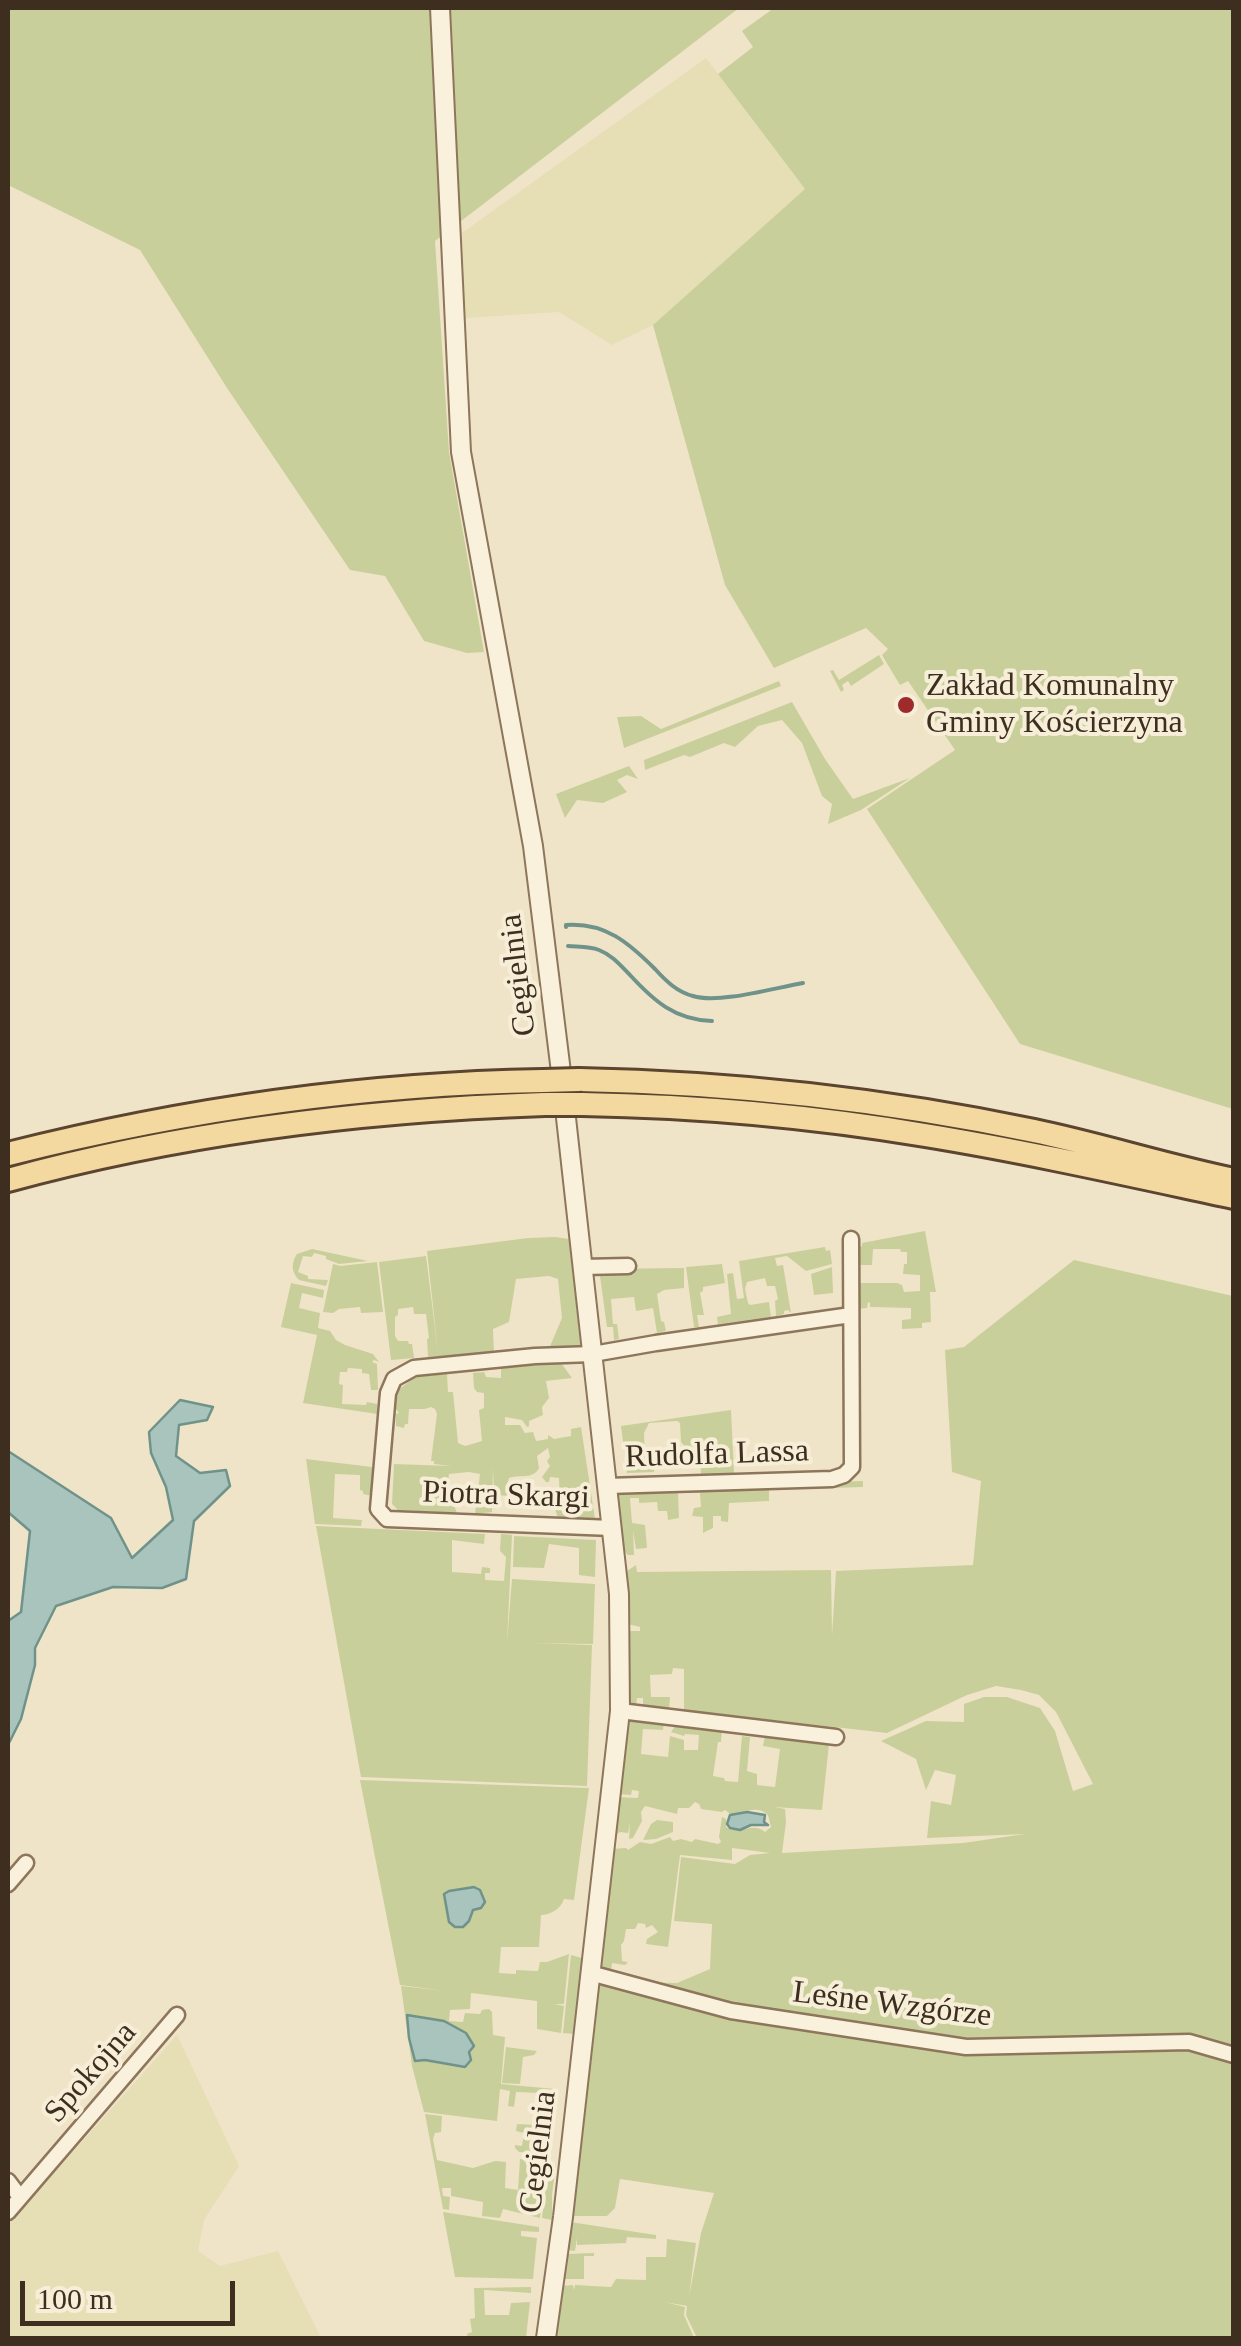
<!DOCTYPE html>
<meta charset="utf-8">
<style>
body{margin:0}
#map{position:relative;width:1241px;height:2346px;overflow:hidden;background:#f0e4c8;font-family:Georgia,serif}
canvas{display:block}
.frame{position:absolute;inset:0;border:10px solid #3d2e20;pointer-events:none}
.scale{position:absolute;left:20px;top:2281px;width:215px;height:45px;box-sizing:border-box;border:5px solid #3d2e20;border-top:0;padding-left:12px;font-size:30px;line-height:35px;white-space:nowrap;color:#3d2e20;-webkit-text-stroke:8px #f7eed8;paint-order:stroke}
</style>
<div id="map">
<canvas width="1241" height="2346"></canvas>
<div class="frame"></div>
<div class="scale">100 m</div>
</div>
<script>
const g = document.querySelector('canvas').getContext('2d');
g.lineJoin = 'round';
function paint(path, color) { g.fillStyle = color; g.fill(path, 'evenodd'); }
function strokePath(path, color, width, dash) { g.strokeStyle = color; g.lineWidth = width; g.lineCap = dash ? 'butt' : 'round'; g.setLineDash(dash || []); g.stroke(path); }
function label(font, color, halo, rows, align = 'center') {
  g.font = font + ' Georgia,serif'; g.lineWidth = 8; g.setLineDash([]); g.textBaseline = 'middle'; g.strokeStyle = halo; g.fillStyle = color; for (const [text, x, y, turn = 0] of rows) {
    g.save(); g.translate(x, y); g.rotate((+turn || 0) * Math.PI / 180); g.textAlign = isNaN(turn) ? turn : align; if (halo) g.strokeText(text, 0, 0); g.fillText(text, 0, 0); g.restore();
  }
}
paint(new Path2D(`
 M706,58L805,189L653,325L612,345L559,312L465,318L462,233Z
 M177,2035L239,2166L204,2220L198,2251L220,2266L278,2251L321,2338H8V2225Z`), '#e6deb5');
paint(new Path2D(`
 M8,8H739L435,241L449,452L484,652L467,653L424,641L385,576L350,570L227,388L140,250L8,185Z
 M774,8H1233V1109L1020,1044L867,809L955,750L908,681L900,685L882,655L888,649L866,628L774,668L725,585L653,325L805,189L718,74L753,47L742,31Z
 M879,655L884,664L851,686L848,681L842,685L844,690L841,692L830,671L833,670L839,680Z
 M779,681L781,686L624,748L617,717L641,716L661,729Z
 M792,702L825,759L853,799L910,778L861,810L828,824L832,804L822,796L802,743L782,720L758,726L735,747L724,743L690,757L684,755L645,770L644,760Z
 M629,766L638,779L627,775L617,780L627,792L603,803L577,800L565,818L556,794Z
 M925,1231L936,1292H930L931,1322L922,1323V1328L902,1329V1320L911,1319V1308L870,1307V1303L868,1302L867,1308L856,1309V1283H897L902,1285L904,1292L920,1291V1275L903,1274L904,1264H907V1252H901L900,1249H873L872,1265H859V1247L862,1246V1243Z
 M555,1237L569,1239L581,1348L548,1351L562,1318L558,1279L549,1276L516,1279L509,1322L493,1329L494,1355L439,1359L438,1356L428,1357L427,1339L429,1338L426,1314H414L413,1307L398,1309V1315L395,1317V1336L398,1341H408L409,1344H412L414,1358L391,1360L379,1262L426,1256L438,1352L427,1251L528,1238Z
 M825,1247L826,1251L830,1250L832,1264L806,1271L787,1256L775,1258L777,1266L783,1265L791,1313L788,1310L784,1311V1314L776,1316L775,1301L778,1299L775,1286H767L765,1278L747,1282L745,1289L748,1303L750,1305L769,1302L771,1317L718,1324L717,1317L731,1314L727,1274L733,1273L737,1299L744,1298L739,1261Z
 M312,1249L368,1261L339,1264L326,1259V1256L314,1253L312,1257L303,1256L298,1272L308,1276V1279L328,1280L326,1286L299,1280C291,1272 291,1263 297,1254Z
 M1074,1260L1233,1296V2338H697L686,2315L687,2306L665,2302L685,2307L684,2315L694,2338H556L562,2286L573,2285L574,2290L575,2285L611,2287L616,2279L646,2280V2257H666L667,2239L696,2243L689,2297L701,2233L714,2193L620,2179L615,2208L607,2216H571L597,1981L677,1983L710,1969L712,1924L674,1921L681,1857L735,1864L750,1855L770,1853L732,1848V1860L680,1855L668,1947L646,1944L647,1939L658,1932L652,1925L646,1928L645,1924L638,1923L635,1929H626L624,1941L621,1945L622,1961L628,1962L625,1965L612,1963L611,1971L598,1968L611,1887L612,1849L626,1848L628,1850L640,1842L651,1844L670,1837L673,1841L681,1839L692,1842L695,1839L718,1844L721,1842L719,1837L722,1817L726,1819V1827C740,1836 753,1821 765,1832L771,1827L768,1815C756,1804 744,1814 730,1814L725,1810L722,1812L701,1809L699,1804L695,1802L689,1808H678L677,1814L645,1806L641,1812L642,1821L633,1838L629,1839L630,1823L628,1833L620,1832L614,1836L617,1797L638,1798L639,1791L632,1790L631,1795L618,1794L627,1724L635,1718L664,1723L663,1730L643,1729L641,1754L668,1757L670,1736L684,1740V1750H698L699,1735L685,1734L684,1736L671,1732L676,1725L722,1730L721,1742H718L713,1776L724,1778L725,1781L738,1782L742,1736L750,1737L747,1771L757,1774V1785L775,1787L780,1749L763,1746L765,1735L829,1744L822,1810L774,1807L785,1809L786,1822L782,1853L963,1843L1025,1834L927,1838L931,1801L951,1805L956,1775L935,1770L926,1790L916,1759L881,1741L926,1721L964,1722V1704L984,1697H1007L1040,1708L1055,1731L1073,1791L1093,1784L1056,1712L1039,1695L1021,1690L996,1686L967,1695L887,1733L684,1710V1669L673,1668L672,1674L650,1675L651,1697H670L669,1710L643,1707V1698H637L636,1706L628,1700V1631H640V1627L628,1624L624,1573L636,1565L637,1572L831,1570L832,1635L836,1571L973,1565L981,1481L952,1472L945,1350L964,1347Z
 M377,1262L383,1312L361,1313L360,1307L339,1309L333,1313L323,1312L333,1264L340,1266Z
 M722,1264L725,1283L703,1287V1291L700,1293L704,1315H697L699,1327H694L686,1267Z
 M832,1267L833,1293L814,1295L811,1274Z
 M684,1268V1288L664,1290L657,1294L661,1321L664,1322L666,1331L657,1333L653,1308L636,1311L634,1297L611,1299L613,1324H617L619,1339L614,1340L613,1327H607L599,1269Z
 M291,1283L324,1290L323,1298L302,1293L299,1308L320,1313L318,1328L330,1331L336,1340L345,1345L373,1354L379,1362L374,1360L372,1362L377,1364L378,1390H371L369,1374L362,1373V1369L348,1368L347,1372H340L339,1384L343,1385L342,1404L366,1405L367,1402L377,1404V1414L303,1403L317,1335L281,1327Z
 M561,1363L572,1378L546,1381L549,1398L542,1407L543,1415L529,1421V1426L527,1427L522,1420L505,1417V1425H520L525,1433L533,1432L536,1441L548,1439V1435L554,1439L571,1436V1429L581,1427L595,1519L558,1518L555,1509L550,1505L560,1504L559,1478L550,1477L549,1482H546L542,1477L550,1466L547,1461L550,1457L548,1448L537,1456L539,1468C533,1480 520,1474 509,1478L507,1485L511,1489V1496L494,1495L493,1468L492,1512L475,1514L480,1474L469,1472L449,1474L448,1483L444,1484V1488H447V1503H453L457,1513L398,1510L392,1504L394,1464L451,1466L434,1464V1461H431L437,1414L435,1409L431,1407L425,1409H409L408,1424H405L404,1428L396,1426V1414L399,1413L396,1409L397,1391L415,1377L447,1374L448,1392H453L458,1443L465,1446L482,1441L479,1410L484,1408V1393L477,1392L474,1388L473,1373L484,1372L486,1377L501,1378V1368Z
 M731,1410L734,1473L701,1475L700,1458L686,1459L685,1447L681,1442L680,1423L677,1421L649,1423L644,1433L645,1461L653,1462L654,1472L627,1473L621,1426Z
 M306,1459L372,1467V1473H374L373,1496L363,1494V1491L360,1490V1475L335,1474L333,1518L362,1520L361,1526L315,1524Z
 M863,1481V1487L769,1490V1501L729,1503L728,1522L721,1521V1516H713V1528L703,1533V1517L692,1516L694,1508L701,1507L700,1493H678L679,1518L668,1520L667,1511H658L657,1502L639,1503V1498H630L632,1523L645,1525L647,1548L636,1549L633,1531L634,1555H628L622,1549L616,1499L619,1492L629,1488Z
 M316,1526L485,1534L484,1544L452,1540V1572L481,1574L482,1567L490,1568V1573H485V1580L504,1581L506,1557L500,1551L501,1534L512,1535L507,1643L512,1579L595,1584L593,1644L532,1643L592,1645L587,1786L361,1777Z
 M514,1536L596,1540L595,1577L579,1575V1548L549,1544L544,1568L513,1567Z
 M360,1780L589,1788L574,1900L564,1899C561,1909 550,1915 541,1915L539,1947H501L499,1973L516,1974V1970L538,1971L540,1962H547L569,1954L564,2004H555L564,2006L561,2033L537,2029V2001L471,1993L470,2009L450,2010L449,2021L463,2022L465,2013L480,2014L482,2010L489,2009L492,2012L493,2035L505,2037L501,2084L555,2089V2096H542L541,2093L516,2092L514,2107L508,2106L510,2091L500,2089L497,2121L424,2112L412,2066L401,1986L445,1991L400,1985Z
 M657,1820L673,1822V1832L656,1839L643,1840L651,1824Z
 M571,1955L582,1958L574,2034L563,2033Z
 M506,2047L537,2051L534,2055L523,2057L520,2084L502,2083Z
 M425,2114L442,2116L441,2132L435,2133L433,2139L437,2160L473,2168L495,2161L506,2162L505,2188L518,2190L520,2159L546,2163L540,2218L503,2209L500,2218L482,2216L483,2202L451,2196V2188H442L443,2196L450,2197L449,2210L443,2209Z
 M517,2124L553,2126L551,2149L547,2154L519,2152L515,2148V2145L522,2146L524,2133L516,2131Z
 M548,2164L556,2165L552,2194V2220L542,2218Z
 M443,2212L539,2227V2232L521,2231V2236L537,2238L533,2279L455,2277Z
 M570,2222L656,2235V2239L627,2237L626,2243L577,2245V2238L575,2251L565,2250Z
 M594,2253V2256H584V2279H562L565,2254Z
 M531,2287V2293L484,2290L485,2315H509L511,2303L530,2302L526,2338H468L467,2334L472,2332L470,2319L475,2318L474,2288Z`), '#c9cf9b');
const water = new Path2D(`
 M180,1400L213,1407L207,1420L179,1425L176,1456L200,1473L226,1470L230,1486L194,1521L186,1579L162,1588L113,1587L56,1606L35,1648V1665L21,1719L8,1745V1621L21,1612L30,1531L8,1512V1451L111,1518L132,1558L173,1520L166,1487L151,1453L149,1432Z
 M747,1812L765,1815L764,1822L768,1825H751L740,1830L730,1828L727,1824L730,1815Z
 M474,1887L480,1890L485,1902L481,1908L473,1910L469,1921L463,1927H455L449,1922L444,1894L449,1891Z
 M407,2015L444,2021L466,2033L474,2046L469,2052L471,2060L465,2067L425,2060L415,2061L409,2038Z`);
paint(water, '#a9c4bc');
strokePath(water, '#6f938a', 2.5);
strokePath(new Path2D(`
 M566,927V925C605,922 629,943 655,969C666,981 677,992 693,996C719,1004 774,988 803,983
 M568,946C577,947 589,946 599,950C612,955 621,966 630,975C654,1001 675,1020 712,1021`), '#6f938a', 4);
const minor = new Path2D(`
 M583,1267L628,1266
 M607,1486L832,1479L844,1475L852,1467L851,1239
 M612,1528L387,1519L378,1509L388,1393L394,1379L414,1368L535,1356L593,1354L656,1343L851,1315
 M620,1711L836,1737
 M8,1884L26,1863
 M590,1973L731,2011L966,2047L1189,2042L1234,2055
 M8,2181L20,2197
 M8,2212L177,2015`);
const tertiary = new Path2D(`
 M440,8L461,452L533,846L560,1064L619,1594L620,1711L563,2217L546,2338`);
const primary = new Path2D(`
 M579,1080C735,1083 881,1099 1034,1131C1101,1145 1166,1166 1234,1180
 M582,1104C697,1106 812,1116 925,1135C1029,1152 1131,1175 1234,1197
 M8,1154C183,1110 362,1084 543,1081
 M8,1180C183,1132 364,1110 545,1104`);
strokePath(minor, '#8d765c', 19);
strokePath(tertiary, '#8d765c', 22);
strokePath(primary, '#5b4430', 28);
strokePath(minor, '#faf1dc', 14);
strokePath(tertiary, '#faf1dc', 18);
strokePath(primary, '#f3d9a0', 22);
const primaryBridge = new Path2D(`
 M543,1081L579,1080
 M545,1104H582`);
strokePath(primaryBridge, '#5b4430', 28, []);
strokePath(primaryBridge, '#f3d9a0', 22);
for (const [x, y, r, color] of [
 [906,705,10,"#9e2a2b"]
]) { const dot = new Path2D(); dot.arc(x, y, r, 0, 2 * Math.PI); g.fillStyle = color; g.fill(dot); strokePath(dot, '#f7eed8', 4); }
label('32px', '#3d2e20', '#f7eed8', [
 ["Zakład Komunalny",926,687],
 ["Gminy Kościerzyna",926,724]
], 'left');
label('32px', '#3d2e20', '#f7eed8', [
 ["Cegielnia",519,975,-97],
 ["Rudolfa Lassa",717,1455,-2],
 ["Piotra Skargi",506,1496,2],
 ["Leśne Wzgórze",892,2005,7],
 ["Spokojna",91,2073,-49],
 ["Cegielnia",539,2152,-83]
]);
</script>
